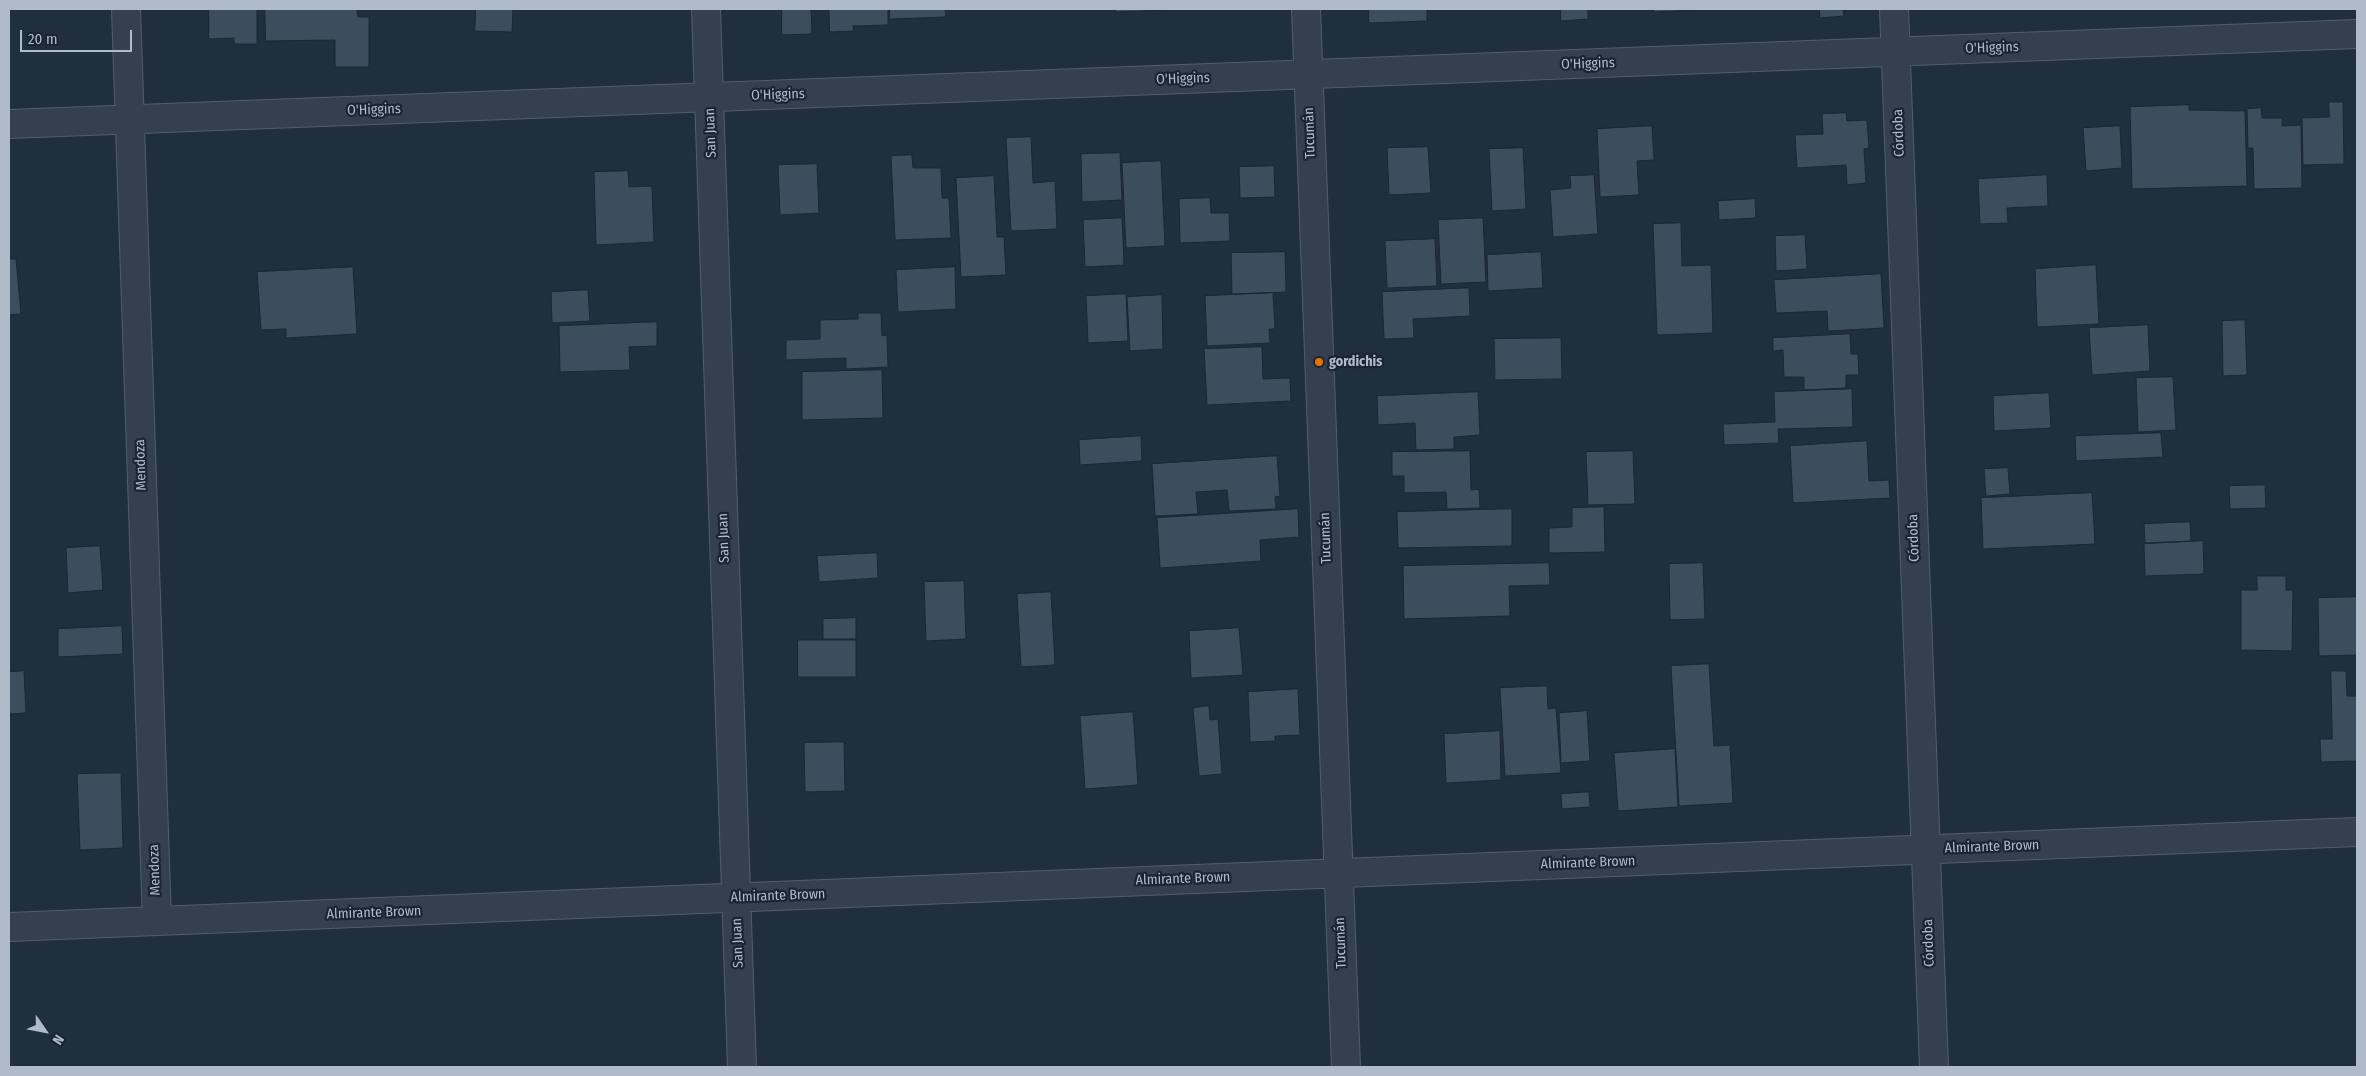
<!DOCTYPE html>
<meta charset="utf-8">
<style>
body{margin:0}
#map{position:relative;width:2366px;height:1076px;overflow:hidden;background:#202f3d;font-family:"Fira Sans Condensed",sans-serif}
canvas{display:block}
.frame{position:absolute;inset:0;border:10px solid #b0bbc9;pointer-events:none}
.north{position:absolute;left:20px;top:1006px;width:50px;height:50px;-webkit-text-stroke:4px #1a2532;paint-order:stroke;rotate:123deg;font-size:14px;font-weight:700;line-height:20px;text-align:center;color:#b0bbc9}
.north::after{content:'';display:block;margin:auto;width:18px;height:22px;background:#b0bbc9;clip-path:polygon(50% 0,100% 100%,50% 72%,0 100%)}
.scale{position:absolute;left:20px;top:30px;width:112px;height:22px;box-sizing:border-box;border:2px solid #b0bbc9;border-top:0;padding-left:6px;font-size:15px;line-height:18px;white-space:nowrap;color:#b0bbc9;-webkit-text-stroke:4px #1a2532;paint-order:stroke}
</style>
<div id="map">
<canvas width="2366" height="1076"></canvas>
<div class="frame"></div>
<div class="north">N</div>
<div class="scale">20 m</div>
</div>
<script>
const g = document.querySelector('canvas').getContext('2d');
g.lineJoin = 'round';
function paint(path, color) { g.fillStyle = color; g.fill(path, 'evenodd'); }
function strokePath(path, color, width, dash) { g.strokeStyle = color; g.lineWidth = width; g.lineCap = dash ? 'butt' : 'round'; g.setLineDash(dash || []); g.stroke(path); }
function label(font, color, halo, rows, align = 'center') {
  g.font = font + ' "Fira Sans Condensed",sans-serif'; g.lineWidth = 4.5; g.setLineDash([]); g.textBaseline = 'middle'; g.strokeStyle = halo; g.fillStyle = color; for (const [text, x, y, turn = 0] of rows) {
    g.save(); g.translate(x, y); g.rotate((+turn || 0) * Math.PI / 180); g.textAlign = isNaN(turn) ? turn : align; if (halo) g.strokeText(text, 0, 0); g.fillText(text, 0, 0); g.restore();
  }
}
const building = new Path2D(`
 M209,9H257V44H234V38L209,39Z
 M265,9H357L358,17H369V67H335V40L266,41Z
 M476,9H513L512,32L475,31Z
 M782,9H811L812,34L782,35Z
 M829,9H888V25L853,26L854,31L830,32Z
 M890,9H945L946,17L890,19Z
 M1116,9H1166V10L1116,12Z
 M1369,9H1427V21L1369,23Z
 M1561,9H1588V19L1561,21Z
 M1654,9H1697V10L1654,12Z
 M1820,9H1843L1844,16L1820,18Z
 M2329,102H2343L2344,164L2303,165L2302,118L2329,117Z
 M2189,105V110L2245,111L2247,186L2132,189L2130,107Z
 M2261,108L2262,118H2282V126L2301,125L2302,188L2254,189L2253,148H2248L2247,109Z
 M1846,113L1847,121L1867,120L1869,148L1864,149L1866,183L1847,185L1846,165L1797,168L1795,135L1823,134L1822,114Z
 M1652,126L1654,160L1637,161L1639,195L1600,197L1597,129Z
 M2120,126L2122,168L2086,171L2083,128Z
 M1031,137L1033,183L1055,181L1057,229L1011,231L1006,138Z
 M1428,147L1431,193L1389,195L1387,148Z
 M1523,148L1526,209L1492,211L1489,149Z
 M1120,153L1122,200L1082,202L1081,154Z
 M912,155L913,168H941L942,198H949L951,238L895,240L891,156Z
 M1161,161L1165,246L1126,248L1122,163Z
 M817,164L819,213L780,215L778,165Z
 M1274,166L1275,197L1240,198L1239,167Z
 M628,171L629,187L652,186L654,242L596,245L594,172Z
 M1594,175L1598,234L1553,237L1550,190L1571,188L1570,176Z
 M2047,175L2048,206L2007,208L2008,223L1980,224L1978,179Z
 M994,176L997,237H1004L1006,275L961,277L956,178Z
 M1210,198L1211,213H1229L1230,241L1180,243L1179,199Z
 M1755,199L1756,218L1719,220L1718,201Z
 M1122,218L1124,265L1085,267L1083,220Z
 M1483,218L1486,282L1441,284L1438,220Z
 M1681,223L1682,266L1711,265L1713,333L1657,335L1653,224Z
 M1805,235L1807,269L1776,271L1775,236Z
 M1435,239L1437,286L1387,288L1385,241Z
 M1285,252L1286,292L1232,294L1231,253Z
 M1541,252L1543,288L1488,291L1487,255Z
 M9,259H16L21,314L9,315Z
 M2096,265L2099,324L2037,327L2035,269Z
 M353,267L357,334L286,338V329L261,330L257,272Z
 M955,267L956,309L898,312L896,270Z
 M1881,274L1884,328L1828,331L1827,311L1776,313L1774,280Z
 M1469,288L1470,316L1413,319L1414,338L1384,339L1382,292Z
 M588,290L590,321L552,323L551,292Z
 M1273,293L1275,329H1269L1270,343L1207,346L1205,296Z
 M1126,294L1128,341L1088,343L1086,296Z
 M1162,295L1163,349L1130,351L1127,297Z
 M858,313H881L882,336L887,335L888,367L846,369V358L786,360V340L820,339V320L858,319Z
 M2245,320L2247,375L2223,376L2222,321Z
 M657,322V346L629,347L630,370L560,372L559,326Z
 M2148,325L2150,371L2092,375L2089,328Z
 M1850,334L1851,354H1858L1859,375H1846V388L1804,390V377H1784L1783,350L1773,351V338Z
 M1561,338L1562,379L1495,380L1494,339Z
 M1262,347L1263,379L1290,378L1291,401L1207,405L1204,349Z
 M882,370L883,418L802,420V372Z
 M2173,377L2176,430L2138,432L2136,378Z
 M1852,389L1853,427L1778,429L1779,443L1724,445L1723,424L1775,422L1774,392Z
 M1478,392L1480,435L1454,437V449L1416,450L1415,423L1378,425L1377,396Z
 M2049,393L2051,428L1994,431L1993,396Z
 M2161,433L2163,457L2076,461L2075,436Z
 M1141,436L1142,461L1080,465L1079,440Z
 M1867,441L1869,481L1889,480L1890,498L1793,503L1790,446Z
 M1470,451L1471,490L1479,489L1480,508L1447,509L1446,492L1404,493V476H1392V452Z
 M1633,451L1635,504L1588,505L1586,452Z
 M1277,456L1280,496L1275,497L1276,509L1229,511L1227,490L1196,492L1198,514L1155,516L1152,464Z
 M2008,468L2010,494L1986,496L1984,469Z
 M2265,485L2266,508L2230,509L2229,486Z
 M2092,493L2095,544L1983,549L1981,498Z
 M1604,507L1605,552L1549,553V528L1572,527V508Z
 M1298,509L1299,537L1260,540L1261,561L1160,568L1157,518Z
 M1512,509V546L1398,548L1397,512Z
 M2190,522L2191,541L2145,543L2144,524Z
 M2203,541L2204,574L2145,576L2144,544Z
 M100,546L103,590L68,593L66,548Z
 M877,553L878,578L819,582L817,556Z
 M1549,563L1550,585L1509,586L1510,616L1404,619L1403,566Z
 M1703,563L1705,619L1670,620L1669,564Z
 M2257,576H2286V590H2293L2292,651L2241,650V590H2257Z
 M964,581L966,639L926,641L924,582Z
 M1051,592L1055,665L1021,667L1017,594Z
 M2357,597V655L2319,656L2318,598Z
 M856,618V639H823V619Z
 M122,626L123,654L58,657V629Z
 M1239,628L1243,675L1191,678L1189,631Z
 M798,640H856V677H798Z
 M1709,664L1714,746L1730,745L1733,803L1679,806L1671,666Z
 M24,671L26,713L9,714V672Z
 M2331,671H2346L2347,696H2357V761L2321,762L2320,739H2332Z
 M1547,686L1548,709L1556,708L1561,773L1505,776L1500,688Z
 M1298,689L1300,735L1275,736V741L1250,742L1248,692Z
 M1209,706L1210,720L1218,719L1222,774L1199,776L1193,708Z
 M1587,711L1590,761L1561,763L1559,713Z
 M1133,712L1138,785L1085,789L1080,716Z
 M1500,731L1501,780L1446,783L1444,734Z
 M844,742L845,791L805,792L804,743Z
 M1675,749L1678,807L1618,811L1614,753Z
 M121,773L123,848L80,850L77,774Z
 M1589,792L1590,807L1562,809L1561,794Z`);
paint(building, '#3c4d5d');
strokePath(building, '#1c2734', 1);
const minor = new Path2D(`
 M126,9L157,921
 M706,9L742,1067
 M1306,9L1346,1067
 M1894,9L1934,1067
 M9,124L2357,34
 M9,927L2357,832`);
strokePath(minor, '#535e6b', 30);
strokePath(minor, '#34404d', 28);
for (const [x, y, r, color] of [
 [1319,362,5,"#e8710a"]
]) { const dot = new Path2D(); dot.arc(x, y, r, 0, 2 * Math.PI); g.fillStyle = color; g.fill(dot); strokePath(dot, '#1a2532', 2); }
label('14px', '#b0bbc9', '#1a2532', [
 ["O'Higgins",1992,48,-2],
 ["O'Higgins",1588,64,-2],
 ["O'Higgins",1183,79,-2],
 ["O'Higgins",778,95,-2],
 ["O'Higgins",374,110,-2],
 ["San Juan",711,133,-92],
 ["Tucumán",1310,133,-92],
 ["Córdoba",1899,133,-92],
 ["Mendoza",141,465,-92],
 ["San Juan",724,538,-92],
 ["Tucumán",1326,538,-92],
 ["Córdoba",1914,538,-92],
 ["Almirante Brown",1992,847,-2],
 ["Almirante Brown",1588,863,-2],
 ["Mendoza",155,870,-92],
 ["Almirante Brown",1183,879,-2],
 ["Almirante Brown",778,896,-2],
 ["Almirante Brown",374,913,-2],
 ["San Juan",738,943,-92],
 ["Tucumán",1341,943,-92],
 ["Córdoba",1929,943,-92]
]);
label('bold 14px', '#b0bbc9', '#1a2532', [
 ["gordichis",1329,362]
], 'left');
</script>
